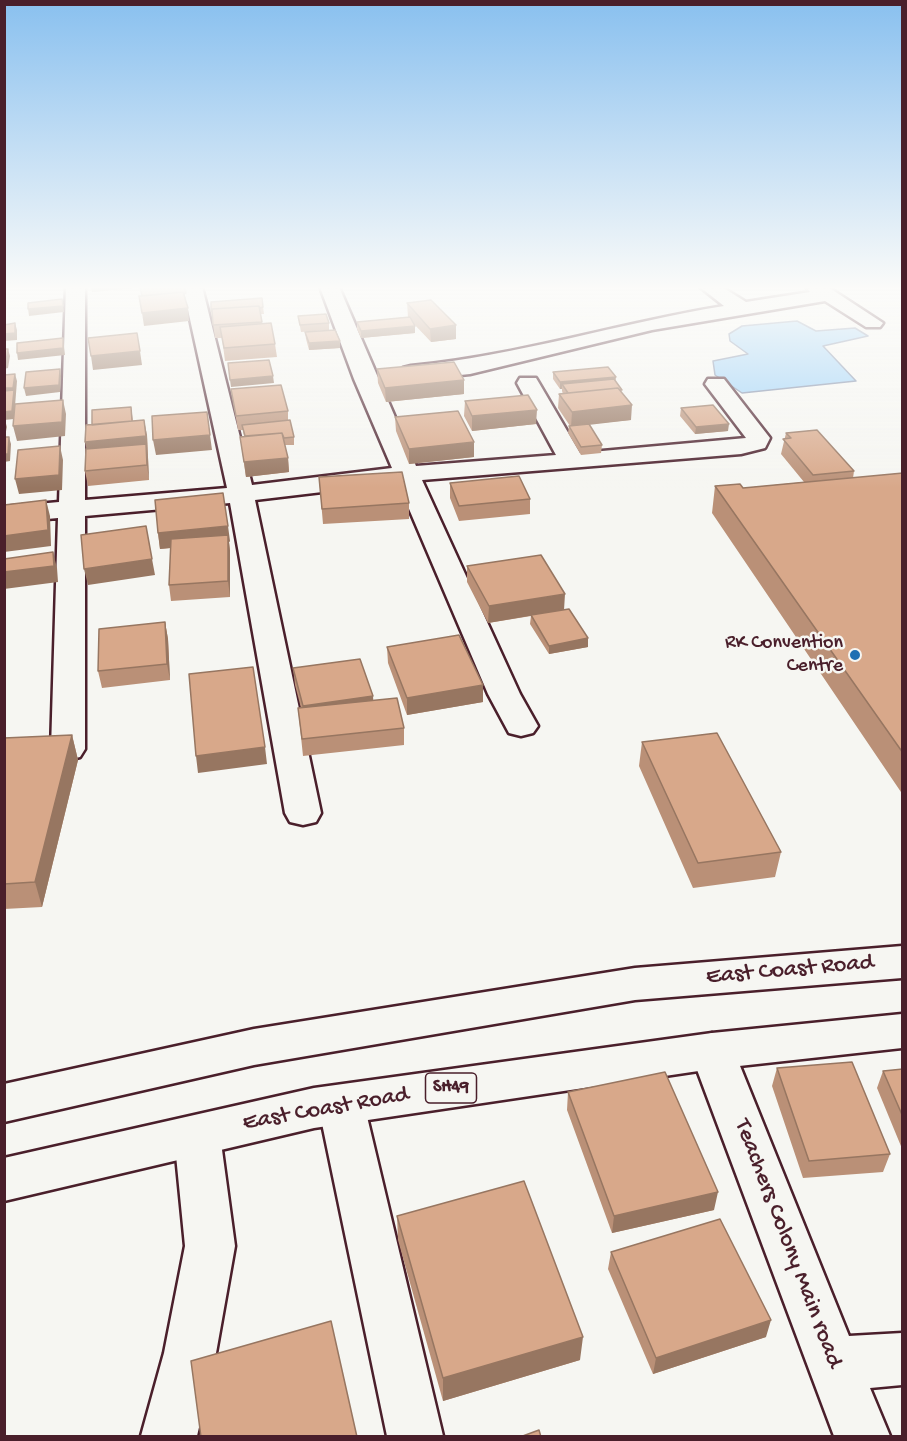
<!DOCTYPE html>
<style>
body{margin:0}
#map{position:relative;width:907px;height:1441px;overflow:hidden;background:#f6f6f2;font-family:"Gochi Hand",sans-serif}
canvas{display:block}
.frame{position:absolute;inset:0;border:6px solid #4a1f2b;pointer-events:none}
</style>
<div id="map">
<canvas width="907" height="1441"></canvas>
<div class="frame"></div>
</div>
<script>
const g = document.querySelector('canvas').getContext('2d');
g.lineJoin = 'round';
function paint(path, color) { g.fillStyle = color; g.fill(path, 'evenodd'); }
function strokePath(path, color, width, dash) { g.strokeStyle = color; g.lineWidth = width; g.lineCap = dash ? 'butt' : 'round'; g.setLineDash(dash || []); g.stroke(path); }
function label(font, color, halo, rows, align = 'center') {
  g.font = font + ' "Gochi Hand",sans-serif'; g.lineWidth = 5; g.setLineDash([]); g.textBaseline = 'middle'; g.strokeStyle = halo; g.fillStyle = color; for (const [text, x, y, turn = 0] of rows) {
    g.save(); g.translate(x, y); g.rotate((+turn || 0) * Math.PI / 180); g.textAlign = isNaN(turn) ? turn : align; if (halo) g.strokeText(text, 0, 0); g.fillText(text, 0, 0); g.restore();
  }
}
const water = new Path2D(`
 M797,321L816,331L855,328L868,336L823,346L856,381L742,393L715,375L713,361L748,354L730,341L729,334L742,326Z`);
paint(water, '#9bd1f9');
strokePath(water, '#7b8aa7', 1.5);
const minor = new Path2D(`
 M66,287H85V500L227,488L183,287H202L252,485L392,468L354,379L320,287H339L416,466L556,455L517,383L520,378H536L539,383L580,453L746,438L705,384L708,379H724L770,438L765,448L741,454L422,480L520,694L538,726L533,733L521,736L509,733L488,694L398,483L255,500L321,813L316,822L303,825L290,822L285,813L230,503L85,516V749L80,757L68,760L56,757L51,749L58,518L4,523V507L59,502Z
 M700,287H722L746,302L810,292L806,287H828L883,323L880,327H866L825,301L652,330L470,374L411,380L403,378L400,373L403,368L411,366C517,356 619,323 724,306Z
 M712,1033L727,1038L734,1051L849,1336L902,1333V1385L870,1388L890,1436H834L690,1051L697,1038Z
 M341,1085L357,1090L364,1104L443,1436H387L318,1104L325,1090Z
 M197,1115L213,1121L220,1135L235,1246L216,1353L197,1436H141L164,1353L185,1246L174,1135L181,1121Z`);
const major = new Path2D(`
 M902,946V978L635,1000L254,1065L4,1122V1084L254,1029L635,968Z
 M902,1014V1048L712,1069L314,1128L4,1201V1158L314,1088L712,1033Z`);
strokePath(minor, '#4a1f2b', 5);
strokePath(major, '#4a1f2b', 5);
paint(minor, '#f6f6f2');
paint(major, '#f6f6f2');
paint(new Path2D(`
 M262,298L264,314H261L262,324L275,344L277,357L225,361L222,338H215L211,311Z
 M407,303L456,325V339L431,342L413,323L415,333L361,338L357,329V322L408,317Z
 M298,316L329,323V330L301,332Z
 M305,332L340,341V348L309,350L306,339Z
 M377,369L464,380V394L386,402L378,383Z
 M553,372L616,381L622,393L631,420L589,424L602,445L601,453L581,455L568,433L569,426H570L558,408L559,394H563L562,391V389H560L553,379Z
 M231,389L288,411V420L294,437V445H285L288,458L289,472L246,477L240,437L244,436L243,430H238Z
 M465,401L536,424L472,431L464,416Z
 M131,407L133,421L147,435L149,480L88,486L85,471L87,449L92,425Z
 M681,408L728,431L695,434L680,416Z
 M395,417L474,457L409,464L396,431Z
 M786,433L854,471L853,478L903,473V795L712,513L715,486L743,488L804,482L781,454Z
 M319,477L409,503V519L323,524Z
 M450,483L530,499V514L459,521L450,498Z
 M158,533L230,541L229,542L230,551V597L171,601L169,585L171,548L160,549Z
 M467,566L564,610L588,638V647L549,654L530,624L531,616L488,623L467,582Z
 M165,622L168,639L170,680L102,688L98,671Z
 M387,647L483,702L407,715L388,663Z
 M293,668L373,700L404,728V745L303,756L298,708H301L295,685Z
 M72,735L78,760L42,907L4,909V738Z
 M642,742L781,852L775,877L693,888L639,766Z
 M777,1068L890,1154L883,1172L803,1178L772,1086Z
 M903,1069V1151L877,1088L883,1071Z
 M568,1092L714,1210L612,1233L567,1110Z
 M397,1216L580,1360L443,1401L398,1240Z
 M611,1252L766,1337L653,1374L608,1269Z`), '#ba9077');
paint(new Path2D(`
 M91,287H136V288L92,292Z
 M62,299L64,312L29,316L28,309Z
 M188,308L189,321L144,326L142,313Z
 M15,323L17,330V340L4,341V334Z
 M456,325V339L431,342L430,329Z
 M415,326V333L361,338V331Z
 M63,338L65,355L18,360L17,353Z
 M340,341V348L309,350V343Z
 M8,349L10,356L8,368L4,369V361Z
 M140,351L142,365L93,370L91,356Z
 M60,369L61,376L60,392L26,396L24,388Z
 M15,374L17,381L14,419L4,420V388Z
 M273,376L274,383L231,387L230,380Z
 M616,377L615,384H562V389H560V382Z
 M464,380V394L386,402L385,388Z
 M63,400L66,414L65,436L17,441L13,426Z
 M632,405L631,420L571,427L572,412Z
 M537,410L536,424L472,431V416Z
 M5,420L7,427L4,440V425Z
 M144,420L147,435L149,480L147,465L88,456L85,442Z
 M729,424L728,431L695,434L696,427Z
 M210,435L212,450L156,455L153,440Z
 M9,437L11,444L10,461L4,462V454Z
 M474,442V457L409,464V449Z
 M60,446L63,460L62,490L19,494L15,479Z
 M288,458L289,472L246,477L244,462Z
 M46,500L50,516L51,546L4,552V536Z
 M228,526L230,541L229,542L230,551V597L228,581V542L160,549L158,533Z
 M53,552L57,568L58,582L4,589V572Z
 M152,559L155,575L88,585L84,569Z
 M565,594L564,610L488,623L489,606Z
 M165,622L168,639L170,680L167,664Z
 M588,638V647L549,654V646Z
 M483,685V702L407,715V698Z
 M373,696L374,713L305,723L303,706Z
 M72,735L78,760L42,907L35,882Z
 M265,747L267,764L198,773L196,756Z
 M718,1192L714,1210L612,1233L614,1216Z
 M771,1320L766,1337L653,1374L656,1358Z
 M583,1337L580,1360L443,1401V1378Z`), '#977661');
const building = new Path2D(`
 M140,287H184L186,293L184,294L183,292L142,296Z
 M183,292L188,308L142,313L139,296Z
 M262,298L263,307L260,308L259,306L212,309L211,311V302Z
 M62,299L63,306L28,309V303Z
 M431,300L456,325L430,329L407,303Z
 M259,306L262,322L213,325L212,309Z
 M326,314L329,323L300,325L298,316Z
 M410,317L415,326L361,331L357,322Z
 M15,323V333L4,334V325Z
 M271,323L275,344L224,348L220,327Z
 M335,330L340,341L309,343L305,332Z
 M137,333L140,351L91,356L88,338Z
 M63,338V348L17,353V343Z
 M4,349H8L6,361H4Z
 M269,360L273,376L230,380L228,363Z
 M454,362L464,380L385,388L377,369Z
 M608,367L616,377L560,382L553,372Z
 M60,369L59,385L24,388L26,372Z
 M15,374L13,388H4V375Z
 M614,379L622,390H620L618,388L568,393L562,384Z
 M281,385L288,411L236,416L231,389Z
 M618,388L632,405L572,412L559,394Z
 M14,390L12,411L4,412V391Z
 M528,395L537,410L472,416L465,401Z
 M63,400L62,422L13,426L15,404Z
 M713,405L729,424L696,427L681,408Z
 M131,407L132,421L92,425V410Z
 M458,411L474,442L409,449L395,417Z
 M207,412L210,435L153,440L152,416Z
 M144,420L146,436L85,442L86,425Z
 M290,420L294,437L284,438L282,433L245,436L242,425Z
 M589,424L602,445L581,447L569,426Z
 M817,430L854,471L813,475L783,439L791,438L786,433Z
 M282,433L288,458L244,462L240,437Z
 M4,437H9L8,454H4Z
 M146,444L147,465L85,471L86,449Z
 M60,446L59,475L15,479L18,450Z
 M402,472L409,503L322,509L319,477Z
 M903,473V753L715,486L740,484L743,488Z
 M519,476L530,499L459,506L450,483Z
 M223,493L228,526L158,533L155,500Z
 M46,500L48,530L4,536V505Z
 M146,526L152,559L84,569L81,535Z
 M228,535V581L169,585L171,539Z
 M53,552L54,566L4,572V559Z
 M541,555L565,594L489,606L467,566Z
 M569,609L588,638L549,646L531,615Z
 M165,622L167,664L98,671L99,629Z
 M459,635L483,685L407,698L387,647Z
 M360,659L373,696L303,706L293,668Z
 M253,667L265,747L196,756L189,674Z
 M397,698L404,728L302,739L298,708Z
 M717,733L781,852L698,863L642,742Z
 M72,735L35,882L4,884V738Z
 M852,1062L890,1154L809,1161L777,1068Z
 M903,1069V1117L883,1071Z
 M665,1072L718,1192L614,1216L568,1092Z
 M524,1181L583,1337L443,1378L397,1216Z
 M720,1219L771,1320L656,1358L611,1252Z
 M331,1321L357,1437H201L191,1361Z
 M539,1430L541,1437H520Z`);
paint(building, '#d8a88a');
strokePath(building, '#977661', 1.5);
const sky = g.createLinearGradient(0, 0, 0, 488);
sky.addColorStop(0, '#89c0ef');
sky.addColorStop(0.59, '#fbfbf9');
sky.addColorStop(1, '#fbfbf900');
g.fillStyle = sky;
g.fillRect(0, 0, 907, 488);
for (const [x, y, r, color] of [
 [855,655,6,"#1f6fb2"]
]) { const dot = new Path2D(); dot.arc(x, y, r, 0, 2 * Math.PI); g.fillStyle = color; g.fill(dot); strokePath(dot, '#f6f6f2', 2); }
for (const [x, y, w] of [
 [451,1088,51]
]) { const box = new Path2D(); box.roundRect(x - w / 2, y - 15, w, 30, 4.5); g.fillStyle = '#f6f6f2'; g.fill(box); strokePath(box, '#4a1f2b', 1.5); }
label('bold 18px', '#4a1f2b', null, [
 ["SH49",451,1088]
]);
label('20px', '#4a1f2b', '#f6f6f2', [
 ["RK Convention",843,644],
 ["Centre",843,667]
], 'right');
label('24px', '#4a1f2b', '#f6f6f2', [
 ["East Coast Road",790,971,-5],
 ["East Coast Road",326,1110,-10],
 ["Teachers Colony Main road",787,1244,69]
]);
</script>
